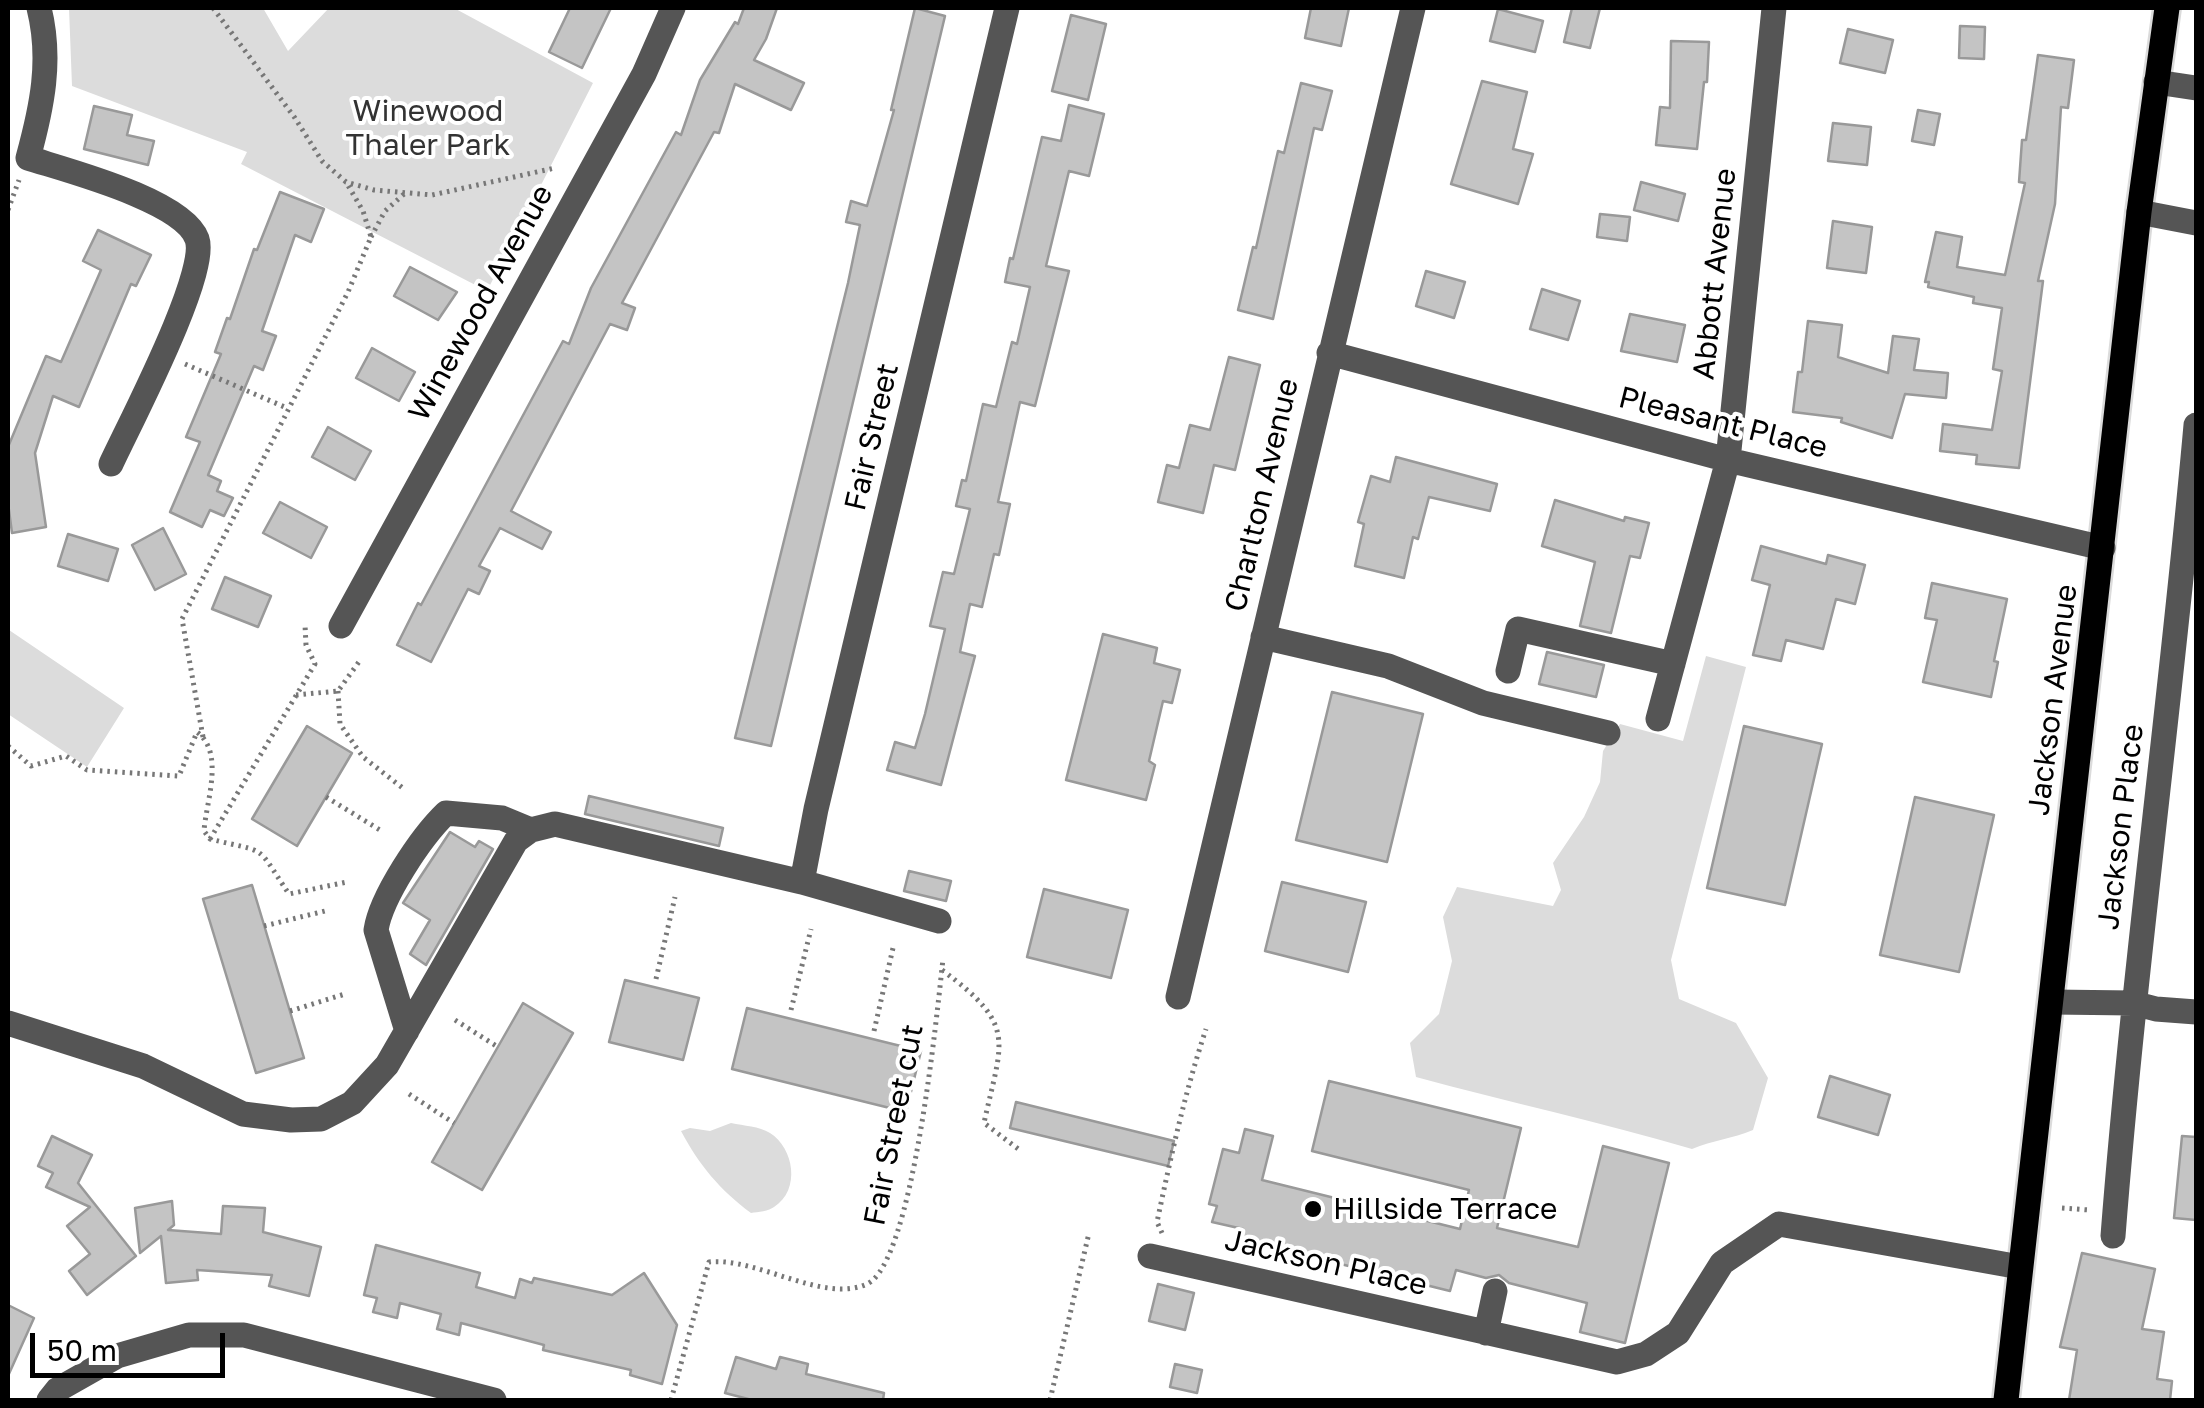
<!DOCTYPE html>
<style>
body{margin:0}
#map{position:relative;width:2204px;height:1408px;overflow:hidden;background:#fff;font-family:"Golos Text",sans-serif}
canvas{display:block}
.frame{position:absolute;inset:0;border:10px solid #000;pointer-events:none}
.scale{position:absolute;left:30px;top:1333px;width:195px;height:45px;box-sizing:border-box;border:5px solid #000;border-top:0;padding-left:12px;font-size:30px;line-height:35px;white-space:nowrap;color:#000;-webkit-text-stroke:8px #fff;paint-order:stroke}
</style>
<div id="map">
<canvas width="2204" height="1408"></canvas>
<div class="frame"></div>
<div class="scale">50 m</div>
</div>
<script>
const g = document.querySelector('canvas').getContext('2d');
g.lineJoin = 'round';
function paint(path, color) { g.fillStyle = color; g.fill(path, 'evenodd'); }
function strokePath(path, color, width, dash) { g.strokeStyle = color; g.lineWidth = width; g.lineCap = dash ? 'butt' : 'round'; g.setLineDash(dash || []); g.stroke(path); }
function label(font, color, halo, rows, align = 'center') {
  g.font = font + ' "Golos Text",sans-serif'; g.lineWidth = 8; g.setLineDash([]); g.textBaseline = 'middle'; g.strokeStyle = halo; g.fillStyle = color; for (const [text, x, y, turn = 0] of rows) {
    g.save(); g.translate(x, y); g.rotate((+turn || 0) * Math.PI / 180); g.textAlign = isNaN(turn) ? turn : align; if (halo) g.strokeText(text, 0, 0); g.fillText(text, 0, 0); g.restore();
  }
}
paint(new Path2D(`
 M69,8H263L288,51L329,8H454L593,83L487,291L241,164L247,152L72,86Z
 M9,630L124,708L87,767L8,714Z
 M1706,656L1746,667L1671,960L1679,999L1736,1023L1768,1078L1753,1130C1732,1139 1713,1140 1692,1149C1601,1122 1508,1102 1416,1077L1410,1043L1439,1014L1452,961L1443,917L1457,887L1553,906L1561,890L1553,863L1584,817L1600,782L1603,751L1620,724L1683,741Z
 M731,1123C744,1126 759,1126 770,1133C794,1148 801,1190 774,1207C769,1211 758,1212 751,1213C720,1190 699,1165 681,1131L690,1128L710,1131Z`), '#dcdcdc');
const building = new Path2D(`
 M570,8H611L582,68L549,52Z
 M744,8H777L766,39L754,60L804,83L791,110L735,84L719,133L714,132L622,303L635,308L627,330L610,324L511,511L551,532L542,549L500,528L479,566L490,571L479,594L468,589L431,662L397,645L418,603L421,605L563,341L569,344L591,288L676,132L681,135L700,80L735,22L738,24Z
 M915,8L945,16L771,746L735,738L848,283L860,225L846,222L851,201L867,206L894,110H891Z
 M1311,8H1349L1341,46L1305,38Z
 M1572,8H1600L1590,48L1564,42Z
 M1498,9L1543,21L1535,52L1490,41Z
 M1071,15L1106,24L1088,100L1052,91Z
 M1960,26L1985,27L1984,59L1959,58Z
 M1848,29L1893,40L1885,73L1840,63Z
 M1671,41L1709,42L1707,82H1704L1697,149L1656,145L1660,107L1670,108Z
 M2038,55L2074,60L2068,108L2061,107L2055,204L2038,281H2043L2019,468L1976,464L1977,455L1940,451L1943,424L1992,430L2002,371L1993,369L2002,308L1973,303L1974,297L1928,287L1929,282H1925L1936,232L1962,237L1957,267L2005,275L2025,183L2019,182L2022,140H2026Z
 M1482,81L1527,92L1513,149L1533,154L1518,204L1451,184Z
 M1301,83L1332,91L1322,130L1314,128L1273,319L1238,310L1253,247L1256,248L1278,151L1284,153Z
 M1069,105L1104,114L1089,176L1069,171L1046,266L1069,271L1035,406L1020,402L998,502L1010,504L999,555L994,554L982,607L970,604L960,652L975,656L941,785L887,770L895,742L915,748L925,714L945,629L930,626L943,572L954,574L970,509L956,506L962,480L966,481L983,404L996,407L1012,342L1017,344L1030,287L1005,282L1010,258L1013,259L1042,137L1061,141Z
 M94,106L132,115L127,135L154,141L148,165L84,149Z
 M1918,110L1940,114L1934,145L1912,141Z
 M1833,123L1871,127L1867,165L1828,161Z
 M1641,182L1685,194L1678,221L1634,210Z
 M280,192L324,209L311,242L295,235L262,331L276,336L263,370L254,366L208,475L221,481L217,491L233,498L224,516L210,510L202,527L170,512L200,442L186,437L221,354L215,352L227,318L230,319L254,249L257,250Z
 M1600,214L1630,217L1627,241L1597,237Z
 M1833,221L1872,227L1866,273L1827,268Z
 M98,230L151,255L136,286L131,284L79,407L53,396L35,453L46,527L12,533L8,503V447L46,356L61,362L101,270L83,261Z
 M410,267L457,292L438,320L394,296Z
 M1426,271L1465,282L1454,318L1416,306Z
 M1542,289L1580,301L1568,340L1530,329Z
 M1630,314L1685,325L1677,362L1621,351Z
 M1808,321L1842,325L1838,357L1888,373L1893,336L1919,339L1914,370L1948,373L1946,398L1905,394L1892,438L1841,422L1842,418L1793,412L1798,372H1802Z
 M372,348L415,372L399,401L356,378Z
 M1229,357L1260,365L1235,470L1214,465L1203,513L1158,502L1167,465L1179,468L1190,425L1210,430Z
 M328,427L371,451L355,480L312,457Z
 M1396,457L1497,484L1490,511L1429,497L1418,539L1413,537L1404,578L1355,566L1364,524L1358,522L1371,476L1390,482Z
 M1555,500L1624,521L1625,517L1649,523L1640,558L1630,556L1611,633L1580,626L1595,562L1542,546Z
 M280,502L327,527L311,558L263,533Z
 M163,528L186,574L155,590L132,545Z
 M68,534L118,549L108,581L58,566Z
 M1761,546L1826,564L1828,555L1865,565L1855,604L1836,599L1823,649L1786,640L1781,661L1753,655L1770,585L1752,580Z
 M225,577L271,596L258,627L212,609Z
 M1932,583L2007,599L1994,661L1998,662L1991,697L1923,682L1937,620L1925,618Z
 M1103,634L1157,648L1154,663L1180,670L1172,703L1163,701L1149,761L1155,765L1146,800L1066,780Z
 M1547,652L1604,665L1596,697L1539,684Z
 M1332,692L1423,714L1387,862L1296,840Z
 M307,726L352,753L297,846L252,819Z
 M1744,726L1822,744L1785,905L1707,888Z
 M589,796L723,828L719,846L585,814Z
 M1915,797L1994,815L1959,972L1880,955Z
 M450,832L475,847L479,841L493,849L426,965L410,954L430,920L403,903Z
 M909,871L951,881L946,901L904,891Z
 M1282,882L1366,902L1348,972L1265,951Z
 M252,885L304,1058L256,1073L203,899Z
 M1044,889L1128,910L1111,978L1027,957Z
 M625,980L699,998L683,1060L609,1042Z
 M523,1003L573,1033L482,1190L432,1162Z
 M747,1008L921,1051L906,1112L732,1069Z
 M1830,1076L1890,1095L1878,1135L1818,1117Z
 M1329,1081L1521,1128L1497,1228L1578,1247L1603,1146L1669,1163L1625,1343L1580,1332L1587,1303L1509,1283L1499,1275L1486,1278L1456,1270L1450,1291L1239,1239L1243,1229L1212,1222L1217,1206L1209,1204L1223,1149L1239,1153L1245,1129L1273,1136L1262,1180L1460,1229L1469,1190L1312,1151Z
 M1016,1102L1174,1141L1168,1166L1010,1128Z
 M52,1136L92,1155L78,1183L136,1256L87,1295L69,1271L90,1254L67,1226L90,1207L46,1187L53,1173L38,1166Z
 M2182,1136L2196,1137V1220L2174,1218Z
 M172,1201L174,1225L168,1230L221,1234L223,1206L265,1208L263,1232L321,1247L309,1296L269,1286L272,1275L197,1270L198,1280L166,1283L161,1236L140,1253L135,1208Z
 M376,1245L480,1273L476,1287L515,1298L520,1279L532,1283L534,1278L612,1295L644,1273L677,1325L662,1384L630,1375L631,1370L543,1350L544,1345L461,1323L459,1335L437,1329L441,1314L400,1303L397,1318L373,1312L377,1298L364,1295Z
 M2082,1253L2155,1269L2142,1329L2164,1332L2157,1379L2172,1381L2170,1400H2069L2077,1350L2060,1347Z
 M1158,1284L1194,1293L1185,1330L1149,1321Z
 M8,1305L34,1318L8,1376Z
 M736,1357L776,1369L780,1357L808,1364L806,1374L884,1393L883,1400H752L725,1393Z
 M1175,1364L1202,1370L1197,1393L1170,1387Z`);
paint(building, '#c4c4c4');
strokePath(building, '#999', 2.5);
const major = new Path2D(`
 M2006,1400L2139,212L2167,8`);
strokePath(major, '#dbdbdb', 30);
strokePath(new Path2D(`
 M213,8L295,118L322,161L346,182L374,190L432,195L555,168
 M8,210L19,180
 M371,237L385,211L404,194
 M185,364L287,408
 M338,691L340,724L363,757L404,789
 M296,695L338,691L361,659
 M203,737L182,619L348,292L371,237L363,211L346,182
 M8,746L31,766L66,756L87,770L179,776L197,732C225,753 206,802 204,831L210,839C270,854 254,842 289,894L347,882
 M326,797L380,830
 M210,839L315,664L306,645L305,625
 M264,926L329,910
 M942,970C1018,1026 1002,1040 984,1123L1021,1151
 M656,979L675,897
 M791,1010L811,929
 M290,1011L345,994
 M455,1020L498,1047
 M874,1031L893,948
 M409,1094L454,1123
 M2062,1208L2089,1210
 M1162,1233L1157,1222C1171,1156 1185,1092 1206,1029
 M671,1400L709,1262C758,1257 823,1304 867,1284C913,1263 937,1013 943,959
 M1050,1400L1089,1233`), '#777', 5, [2.5, 5]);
strokePath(new Path2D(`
 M39,8C52,60 42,107 28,158C65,170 183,200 197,239C209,273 129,425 111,464
 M2156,82L2196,88
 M2139,212L2196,223
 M1329,353L1728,460L2103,548
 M341,626L644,74L673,8
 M1263,637L1388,666L1483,703L1608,733
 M1508,671L1518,629L1673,664
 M1658,719L1728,460L1774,8
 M802,882L816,809L1007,8
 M1178,997L1413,8
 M2052,1002L2133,1003L2156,1009L2196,1012
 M8,1023L143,1066L243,1114L291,1120L321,1119L352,1103L387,1065L516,841L531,830L555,824L802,882L939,921
 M407,1031L376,930C381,897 421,837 446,813L502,818L531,830
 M2113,1236C2134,965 2172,696 2196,425
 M1150,1256L1617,1362L1646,1354L1678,1333L1722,1263L1779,1224L2020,1267
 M1486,1333L1495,1291
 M49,1400L57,1390L117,1356L189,1335H244L494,1400`), '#555', 25);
strokePath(major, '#000', 25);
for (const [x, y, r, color] of [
 [1313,1209,10,"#000"]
]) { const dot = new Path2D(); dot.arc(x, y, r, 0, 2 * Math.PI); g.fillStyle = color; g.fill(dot); strokePath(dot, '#fff', 4); }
label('30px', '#333', '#fff', [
 ["Winewood",428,111],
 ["Thaler Park",428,145]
]);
label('30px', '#000', '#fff', [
 ["Abbott Avenue",1715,274,-84],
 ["Winewood Avenue",481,303,-61],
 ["Pleasant Place",1723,423,14],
 ["Fair Street",872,437,-77],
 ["Charlton Avenue",1262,495,-77],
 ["Jackson Avenue",2053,700,-83],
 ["Jackson Place",2121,827,-83],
 ["Fair Street cut",894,1125,-79],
 ["Jackson Place",1326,1263,13]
]);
label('30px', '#000', '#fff', [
 ["Hillside Terrace",1333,1209]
], 'left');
</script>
